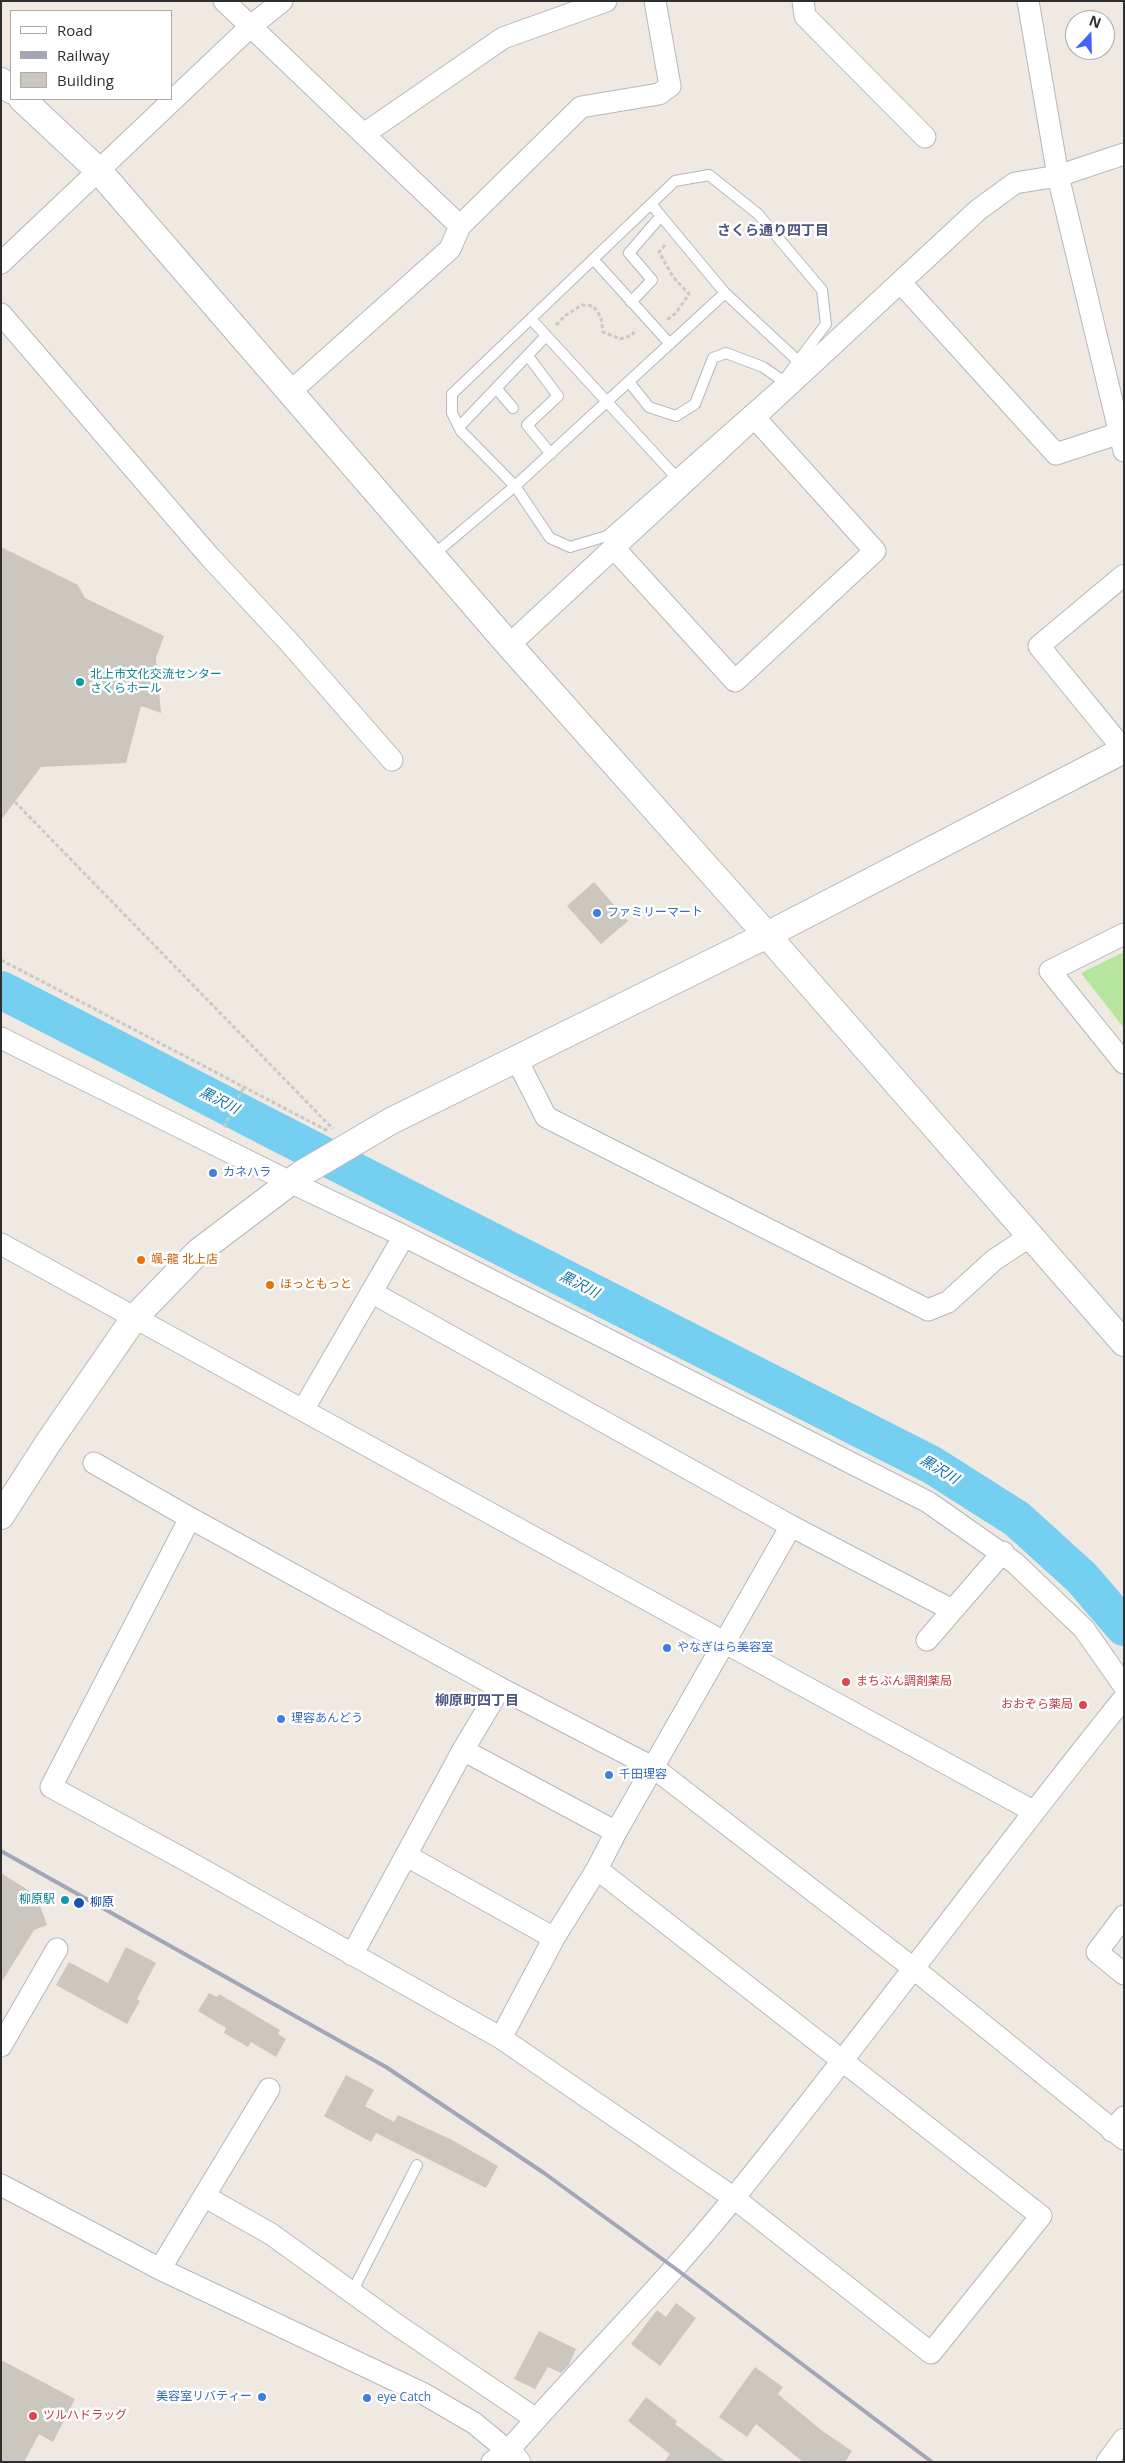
<!DOCTYPE html>
<meta charset="utf-8">
<style>
body{margin:0}
#map{position:relative;width:1125px;height:2463px;overflow:hidden;background:#efe9e1;font-family:"Open Sans",sans-serif}
canvas{display:block}
.frame{position:absolute;inset:0;border:2px solid #2e2e2e;pointer-events:none}
.legend{position:absolute;left:10px;top:10px;width:162px;height:90px;box-sizing:border-box;background:#fff;border:1px solid #ababab;margin:0;padding:6px 9px;list-style:none;font-size:15px;color:#2e2e2e}
.legend li{display:flex;align-items:center;gap:10px;height:25px}
.legend b{width:25px;border:1px solid #ababab}
.north{position:absolute;left:1065px;top:10px;width:50px;height:50px;box-sizing:border-box;background:#fff;border:1px solid #ababab;border-radius:50%;rotate:21deg;font-size:14px;font-weight:700;line-height:20px;text-align:center;color:#2e2e2e}
.north::after{content:'';display:block;margin:auto;width:18px;height:22px;background:#4264fb;clip-path:polygon(50% 0,100% 100%,50% 72%,0 100%)}
</style>
<div id="map">
<canvas width="1125" height="2463"></canvas>
<div class="frame"></div>
<ul class="legend">
<li><b style="height:6px;background:#fff"></b>Road</li>
<li><b style="height:6px;background:#a3a6b8"></b>Railway</li>
<li><b style="height:14px;background:#cbc7bf"></b>Building</li>
</ul>
<div class="north">N</div>
</div>
<script>
const g = document.querySelector('canvas').getContext('2d');
g.lineJoin = 'round';
function paint(path, color) { g.fillStyle = color; g.fill(path, 'evenodd'); }
function strokePath(path, color, width, dash) { g.strokeStyle = color; g.lineWidth = width; g.lineCap = dash ? 'butt' : 'round'; g.setLineDash(dash || []); g.stroke(path); }
function label(font, color, halo, rows, align = 'center') {
  g.font = font + ' "Open Sans","Noto Sans JP",sans-serif'; g.lineWidth = 5; g.setLineDash([]); g.textBaseline = 'middle'; g.strokeStyle = halo; g.fillStyle = color; for (const [text, x, y, turn = 0] of rows) {
    g.save(); g.translate(x, y); g.rotate((+turn || 0) * Math.PI / 180); g.textAlign = isNaN(turn) ? turn : align; if (halo) g.strokeText(text, 0, 0); g.fillText(text, 0, 0); g.restore();
  }
}
paint(new Path2D(`
 M1124,952V1028L1081,973Z`), '#b6e59e');
strokePath(new Path2D(`
 M1,990L406,1198L932,1465L1017,1519L1082,1578L1124,1627`), '#75cff0', 38);
paint(new Path2D(`
 M1,547L78,585L85,598L164,636L156,658L161,713L141,706L126,763L41,767L1,820Z
 M594,882L628,921L601,944L567,906Z
 M1,1873L36,1895L47,1925L34,1930L1,1983Z
 M126,1947L156,1963L137,1999L140,2001L127,2024L56,1985L69,1962L108,1983Z
 M209,1993L217,1997L219,1994L280,2030L278,2034L286,2039L276,2057L251,2042L248,2047L224,2033L226,2028L198,2011Z
 M346,2075L374,2090L365,2106L394,2122L398,2115L452,2140L498,2166L486,2188L376,2133L371,2142L324,2116Z
 M676,2303L696,2318L660,2366L631,2344L657,2310L666,2317Z
 M539,2331L576,2349L569,2365L561,2373L548,2367L535,2389L514,2379Z
 M1,2360L75,2399L53,2442L39,2434L24,2462H1Z
 M755,2367L783,2387L778,2394L821,2430L852,2451L845,2462H803L756,2424L747,2437L719,2417Z
 M646,2397L677,2421L675,2424L726,2462H664L670,2454L628,2421Z`), '#cbc7bf');
const service = new Path2D(`
 M709,175L758,214L822,290L826,324L783,381L607,536L570,547L550,538L515,486L461,431L452,413V394L675,181Z
 M651,204L725,293L798,361
 M593,259L670,344
 M631,302L652,280L629,253L661,216
 M531,319L675,476
 M528,356L558,396L527,425L551,454
 M629,382L649,407L676,416L695,404L713,358L726,353L763,367L783,381
 M496,388L513,408
 M459,427L546,336
 M432,556L515,486L725,293
 M352,2292L417,2165`);
const minor = new Path2D(`
 M224,1L460,226L450,249L290,392
 M803,1L805,16L925,137
 M1028,1L1058,176L1124,451
 M364,134L503,38L606,1
 M460,226L581,107L659,94L670,86L655,1
 M1,263L250,27L282,1
 M901,283L1056,454L1120,433
 M1,314L209,556L289,642L392,760
 M614,548L735,681L875,551L755,418
 M1124,575L1039,646L1124,750
 M509,645L978,210L1015,183L1058,176L1124,154
 M1124,934L1050,971L1124,1063
 M1,1038L290,1182L404,1236L928,1502L1015,1563L1084,1629L1124,1686
 M517,1060L546,1117L928,1310L948,1302L994,1260L1029,1237
 M1,1244C346,1432 688,1624 1033,1811
 M371,1292L791,1526L952,1610
 M303,1410L404,1236
 M94,1463L190,1518L500,1688L654,1768L913,1968L1124,2139
 M190,1518L51,1787L189,1862L501,2038L734,2198L931,2353L1041,2216L597,1869
 M927,1640L1003,1552
 M463,1750L616,1832
 M407,1856L554,1938
 M1124,1916L1097,1952L1124,1974
 M352,1955L463,1750L500,1688
 M501,2038L554,1938L597,1869L616,1832L791,1526
 M1,2046L57,1949
 M1112,2131L1124,2117
 M1,2185L160,2269L424,2394L474,2423L508,2451
 M204,2196L271,2234L397,2325L536,2419
 M160,2269L269,2089
 M492,2462L508,2451C582,2366 662,2287 733,2199C866,2035 991,1863 1124,1698
 M1107,2462L1124,2439`);
const tertiary = new Path2D(`
 M1,81L11,90
 M22,99L99,171L509,645L767,935L1124,1343
 M1,1516L48,1443L135,1317L198,1252L301,1174L391,1121L767,935L1124,750
 M508,2451L517,2462`);
strokePath(service, '#b4b7c1', 12);
strokePath(minor, '#b4b7c1', 23);
strokePath(tertiary, '#b4b7c1', 28);
strokePath(new Path2D(`
 M665,245L659,252L673,277L689,294L676,313L667,320
 M556,325L566,315L582,305L593,306L601,317L603,332L620,339L632,335L636,329
 M15,802L333,1129
 M1,960L328,1131
 M224,1127L244,1087`), '#c9c9c9', 3, [4, 2.5]);
strokePath(service, '#fff', 10);
strokePath(minor, '#fff', 21);
strokePath(tertiary, '#fff', 26);
strokePath(new Path2D(`
 M1,1851L386,2067L544,2173L676,2269L932,2462`), '#a3a6b8', 4);
for (const [x, y, r, color] of [
 [80,682,5,"#0f9aa8"],
 [597,913,5,"#3f7fe0"],
 [213,1173,5,"#3f7fe0"],
 [141,1260,5,"#e8710a"],
 [270,1285,5,"#e8710a"],
 [667,1648,5,"#3f7fe0"],
 [846,1682,5,"#e0444e"],
 [1083,1705,5,"#e0444e"],
 [281,1719,5,"#3f7fe0"],
 [609,1775,5,"#3f7fe0"],
 [65,1900,5,"#0f9aa8"],
 [79,1903,6,"#1a4fb4"],
 [262,2397,5,"#3f7fe0"],
 [367,2398,5,"#3f7fe0"],
 [33,2416,5,"#e0444e"]
]) { const dot = new Path2D(); dot.arc(x, y, r, 0, 2 * Math.PI); g.fillStyle = color; g.fill(dot); strokePath(dot, '#fff', 2); }
label('12px', '#0d838f', '#fff', [
 ["北上市文化交流センター",90,675],
 ["さくらホール",90,689],
 ["柳原駅",55,1900,"right"]
], 'left');
label('12px', '#366cbe', '#fff', [
 ["ファミリーマート",607,913],
 ["カネハラ",223,1173],
 ["やなぎはら美容室",677,1648],
 ["理容あんどう",291,1719],
 ["千田理容",619,1775],
 ["美容室リバティー",252,2397,"right"],
 ["eye Catch",377,2398]
], 'left');
label('12px', '#c56008', '#fff', [
 ["颯-龍 北上店",151,1260],
 ["ほっともっと",280,1285]
], 'left');
label('12px', '#be3a42', '#fff', [
 ["まちぶん調剤薬局",856,1682],
 ["おおぞら薬局",1073,1705,"right"],
 ["ツルハドラッグ",43,2416]
], 'left');
label('12px', '#164399', '#fff', [
 ["柳原",90,1903]
], 'left');
label('bold 14px', '#4d5680', '#fff', [
 ["さくら通り四丁目",773,231],
 ["柳原町四丁目",477,1701]
]);
label('italic 14px', '#0d6fa3', '#fff', [
 ["黒沢川",219,1101,27],
 ["黒沢川",579,1285,27],
 ["黒沢川",939,1470,31]
]);
</script>
